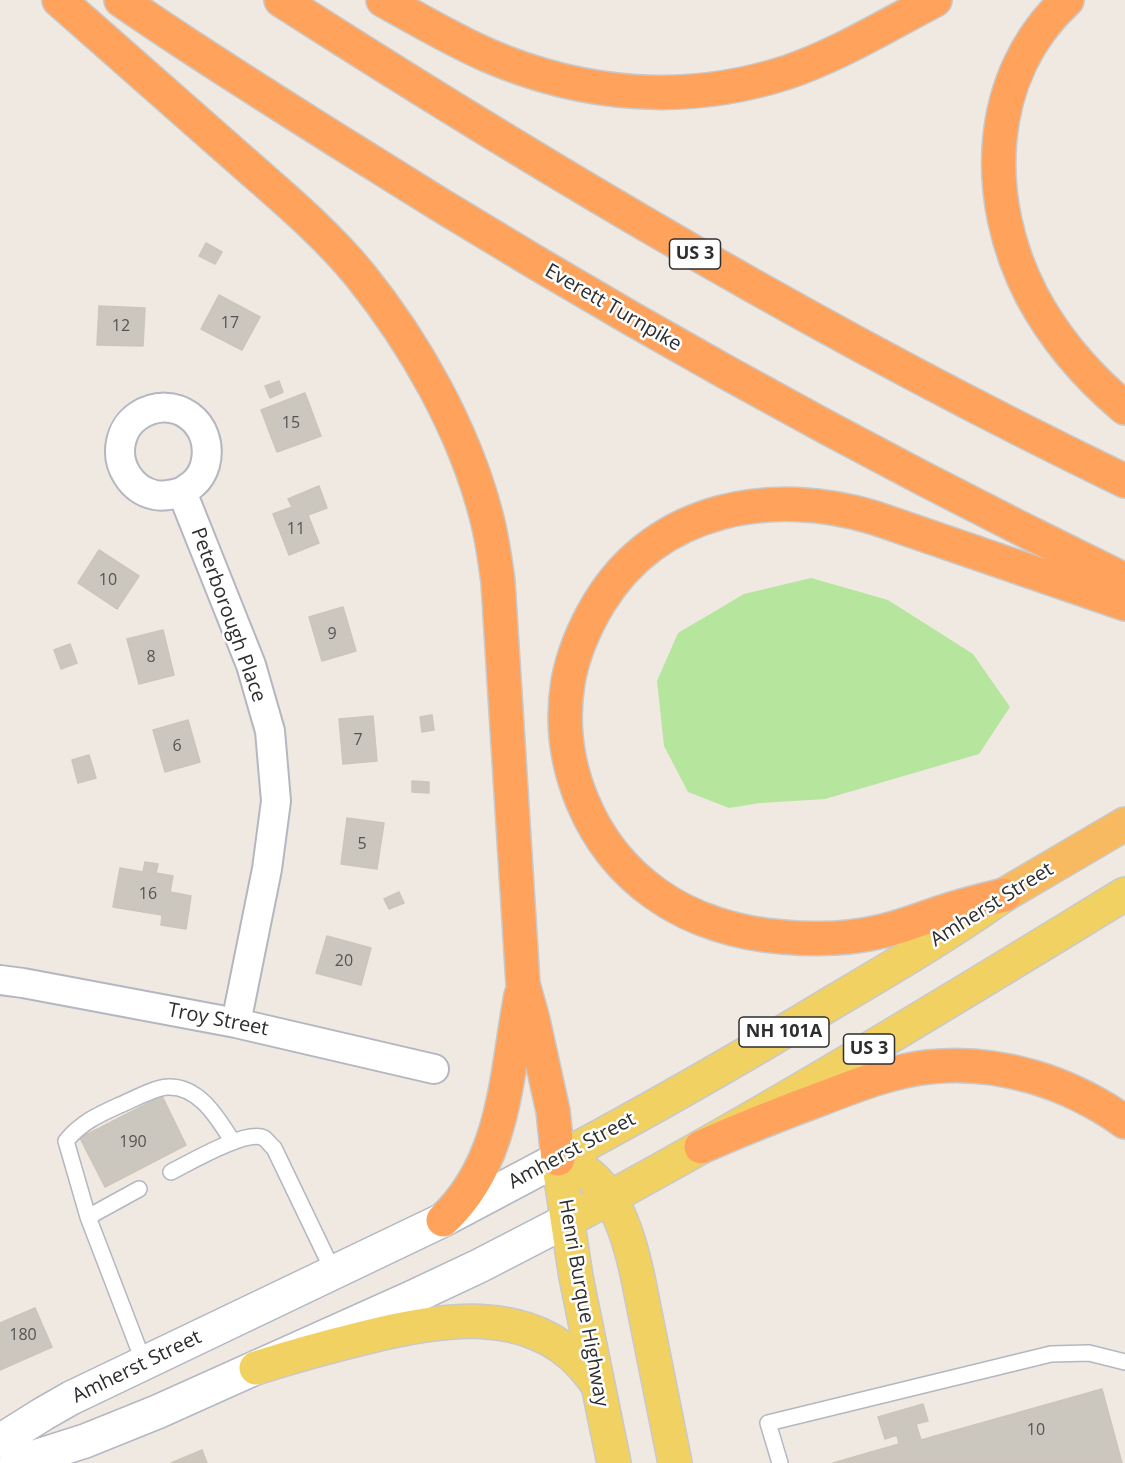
<!DOCTYPE html>
<style>
body{margin:0}
canvas{display:block;background:#efe9e1}
</style>
<canvas width="1125" height="1463"></canvas>
<script>
const g = document.querySelector('canvas').getContext('2d');
g.lineJoin = 'round';
function paint(path, color) { g.fillStyle = color; g.fill(path, 'evenodd'); }
function strokePath(path, color, width, dash) { g.strokeStyle = color; g.lineWidth = width; g.lineCap = dash ? 'butt' : 'round'; g.setLineDash(dash || []); g.stroke(path); }
function label(font, color, halo, rows, align = 'center') {
  g.font = font + ' "Open Sans",sans-serif'; g.lineWidth = 5; g.setLineDash([]); g.textBaseline = 'middle'; g.strokeStyle = halo; g.fillStyle = color; for (const [text, x, y, turn = 0] of rows) {
    g.save(); g.translate(x, y); g.rotate((+turn || 0) * Math.PI / 180); g.textAlign = isNaN(turn) ? turn : align; if (halo) g.strokeText(text, 0, 0); g.fillText(text, 0, 0); g.restore();
  }
}
paint(new Path2D(`
 M811,578L888,600L973,654L1010,707L979,754L825,799L760,803L729,808L688,792L664,746L657,681L678,633L744,594Z`), '#b6e59e');
const building = new Path2D(`
 M206,243L222,252L215,264L199,256Z
 M219,295L260,317L242,350L201,329Z
 M99,306L145,308L143,346L97,345Z
 M279,381L283,392L270,398L265,386Z
 M305,393L321,436L277,452L261,410Z
 M319,486L327,508L308,515L319,543L289,555L273,514L292,507L288,499Z
 M99,550L139,576L117,609L78,583Z
 M343,607L356,651L322,661L309,617Z
 M163,630L174,675L139,684L127,639Z
 M70,644L77,663L61,669L54,650Z
 M432,715L434,730L422,732L420,717Z
 M373,716L377,761L343,764L339,719Z
 M188,720L200,762L165,772L153,730Z
 M89,755L96,778L78,783L72,760Z
 M412,781L429,782V793L412,792Z
 M347,818L384,823L377,869L341,864Z
 M145,862L158,864L156,873L173,876L170,892L191,896L186,929L161,925L162,915L113,907L120,868L143,872Z
 M399,892L404,903L389,909L384,899Z
 M327,936L371,948L361,985L316,973Z
 M162,1096L186,1145L105,1187L80,1138Z
 M35,1308L52,1347L0,1370V1323Z
 M1102,1389L1122,1463H833L899,1444L897,1435L885,1439L878,1417L923,1404L928,1421L916,1424L921,1440Z
 M202,1450L207,1463H171Z`);
paint(building, '#cbc7bf');
strokePath(building, '#cbc5ba', 1.5);
const service = new Path2D(`
 M171,1172C189,1163 246,1129 264,1138C267,1140 271,1146 274,1148L334,1273
 M139,1189L88,1217L144,1363
 M88,1217L66,1141C82,1122 98,1115 120,1105C132,1100 156,1087 168,1087C200,1086 218,1119 233,1142
 M780,1463L768,1423L1051,1354L1089,1353L1125,1362`);
const minor = new Path2D(`
 M182,492C173,494 164,497 155,495C131,490 116,465 121,442C123,432 129,422 138,416C174,392 216,423 205,465C203,472 199,479 193,484C190,487 185,489 182,492L251,665L270,731L276,801L267,869L236,1023
 M0,980L23,983L236,1023L434,1069`);
const secondary = new Path2D(`
 M0,1441L43,1414L71,1398L443,1220L558,1159
 M16,1463L85,1441L157,1412L411,1298L479,1266L568,1220`);
const primary = new Path2D(`
 M558,1159C652,1109 744,1056 835,1001C891,968 947,935 1001,897
 M558,1159C611,1172 628,1231 638,1278L675,1463
 M558,1159L576,1277L614,1463
 M568,1220C758,1119 941,1006 1125,894
 M256,1368C293,1356 330,1346 367,1337C439,1319 527,1304 583,1366C588,1372 593,1378 597,1384`);
const trunk = new Path2D(`
 M1004,895L1125,824`);
const motorway = new Path2D(`
 M59,0C118,52 177,104 236,156C279,194 324,231 360,275C415,343 464,430 486,515C492,537 495,559 498,582L523,984L533,1020L553,1111L558,1159
 M121,0C194,51 270,98 346,146C597,305 857,450 1125,580
 M281,0C554,175 833,340 1125,481
 M383,0C417,19 451,39 487,55C584,97 687,105 788,72C840,54 887,25 935,0
 M1067,0C984,77 982,200 1032,296C1055,339 1088,377 1125,408
 M1004,895C988,899 971,903 955,908C931,915 908,925 883,931C851,939 816,940 783,937C739,934 692,920 656,894C589,847 555,762 568,682C573,654 584,628 599,603C658,506 773,487 875,518L1125,604
 M701,1147C742,1129 782,1113 823,1098C857,1085 892,1071 928,1067C998,1059 1069,1082 1125,1122
 M443,1220C506,1161 506,1074 521,995`);
strokePath(service, '#b4b7c1', 18);
strokePath(minor, '#b4b7c1', 32);
strokePath(secondary, '#b4b7c1', 36);
strokePath(primary, '#c9c9c9', 36);
strokePath(trunk, '#c9c9c9', 36);
strokePath(motorway, '#c9c9c9', 36);
strokePath(service, '#fff', 15);
strokePath(minor, '#fff', 28);
strokePath(secondary, '#fff', 33);
strokePath(primary, '#f2d163', 33);
strokePath(trunk, '#f8ba60', 33);
strokePath(motorway, '#ffa35c', 33);
label('16px', '#555452', null, [
 ["17",230,323],
 ["12",121,326],
 ["15",291,423],
 ["11",296,529],
 ["10",108,580],
 ["9",332,634],
 ["8",151,657],
 ["7",358,740],
 ["6",177,746],
 ["5",362,844],
 ["16",148,894],
 ["20",344,961],
 ["190",133,1142],
 ["180",23,1335],
 ["10",1036,1430]
]);
for (const [x, y, w] of [
 [695,254,51],
 [784,1032,90],
 [869,1049,51]
]) { const box = new Path2D(); box.roundRect(x - w / 2, y - 15, w, 30, 4.5); g.fillStyle = '#fff'; g.fill(box); strokePath(box, '#2e2e2e', 1.5); }
label('bold 18px', '#2e2e2e', null, [
 ["US 3",695,254],
 ["NH 101A",784,1032],
 ["US 3",869,1049]
]);
label('20px', '#2e2e2e', '#fff', [
 ["Everett Turnpike",613,308,30],
 ["Peterborough Place",228,615,70],
 ["Amherst Street",992,905,-32],
 ["Troy Street",218,1020,11],
 ["Amherst Street",572,1151,-28],
 ["Henri Burque Highway",583,1303,80],
 ["Amherst Street",137,1367,-26]
]);
</script>
